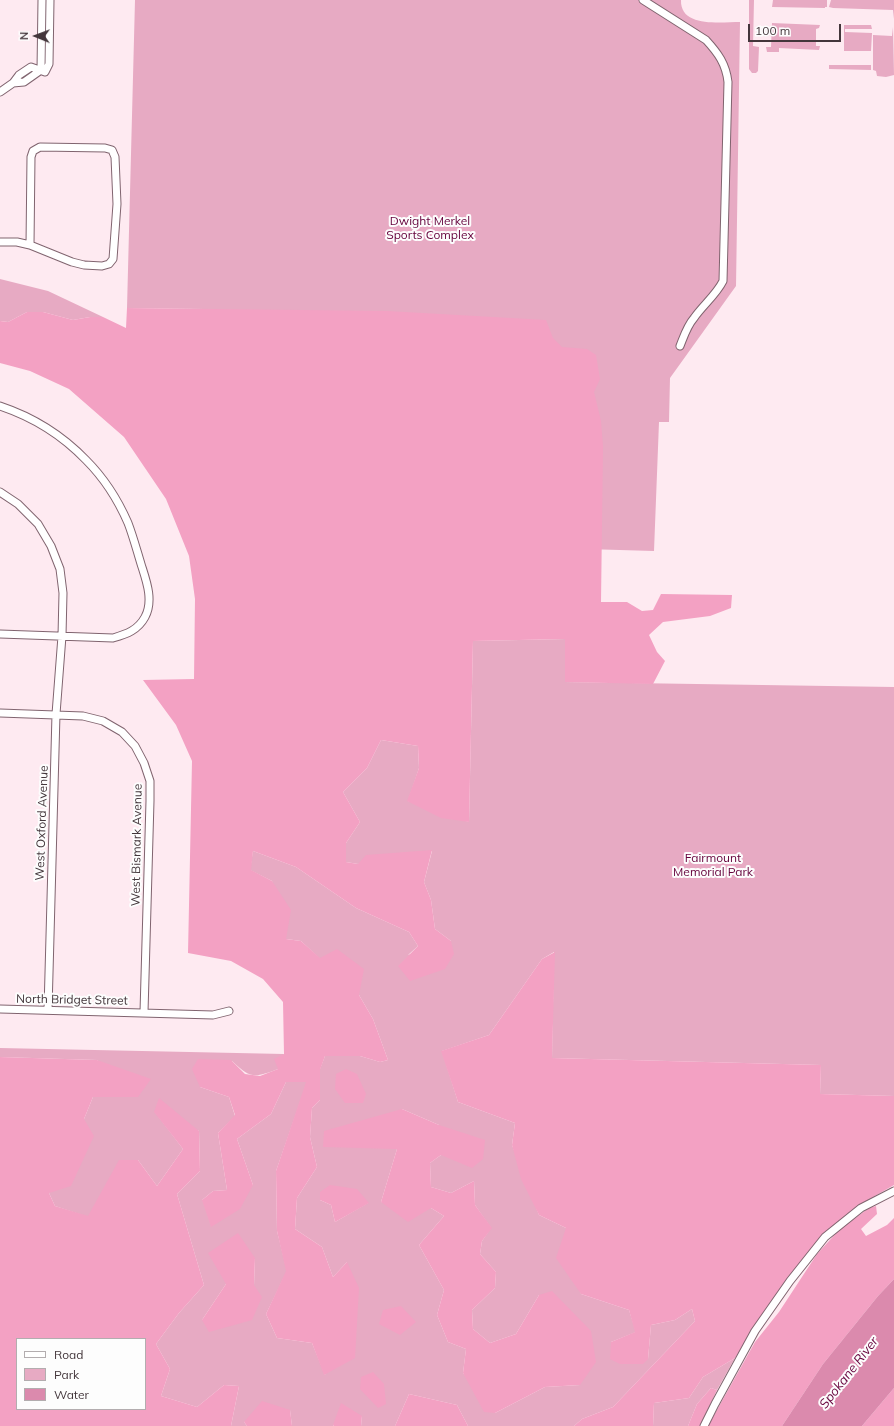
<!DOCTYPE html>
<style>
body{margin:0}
#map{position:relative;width:894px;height:1426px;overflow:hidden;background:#feeaf1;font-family:Mulish,sans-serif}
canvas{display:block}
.legend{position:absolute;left:16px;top:1338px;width:130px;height:72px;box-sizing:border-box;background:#fdfdfd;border:1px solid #b3adaf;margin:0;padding:5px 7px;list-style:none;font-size:12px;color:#43363b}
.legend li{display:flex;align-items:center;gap:8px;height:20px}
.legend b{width:20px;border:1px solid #b3adaf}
.north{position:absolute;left:16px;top:16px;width:40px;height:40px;-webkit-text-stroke:3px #fdfdfd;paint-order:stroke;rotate:271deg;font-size:11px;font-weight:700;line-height:16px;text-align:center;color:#43363b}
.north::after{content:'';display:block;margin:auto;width:14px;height:18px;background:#43363b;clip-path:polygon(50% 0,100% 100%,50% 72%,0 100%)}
.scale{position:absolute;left:748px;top:24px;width:93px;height:18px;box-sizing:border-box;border:2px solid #43363b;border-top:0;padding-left:5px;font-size:12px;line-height:14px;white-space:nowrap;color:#43363b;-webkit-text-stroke:3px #fdfdfd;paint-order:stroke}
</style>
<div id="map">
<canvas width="894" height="1426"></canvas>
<ul class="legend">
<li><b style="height:5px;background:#fff"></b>Road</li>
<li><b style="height:11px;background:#e7aac3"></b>Park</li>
<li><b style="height:11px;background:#db8aad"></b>Water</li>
</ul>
<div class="north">N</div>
<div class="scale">100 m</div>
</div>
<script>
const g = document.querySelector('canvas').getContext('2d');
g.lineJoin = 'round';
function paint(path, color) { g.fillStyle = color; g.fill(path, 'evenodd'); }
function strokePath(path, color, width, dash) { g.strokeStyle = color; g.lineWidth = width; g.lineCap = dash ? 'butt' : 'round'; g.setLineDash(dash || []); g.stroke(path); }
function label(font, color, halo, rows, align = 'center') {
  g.font = font + ' Mulish,sans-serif'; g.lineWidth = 4; g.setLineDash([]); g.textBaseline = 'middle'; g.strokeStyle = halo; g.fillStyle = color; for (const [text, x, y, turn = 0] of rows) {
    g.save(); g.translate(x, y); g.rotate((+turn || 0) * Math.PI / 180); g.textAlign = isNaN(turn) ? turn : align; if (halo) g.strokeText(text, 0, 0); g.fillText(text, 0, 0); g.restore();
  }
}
paint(new Path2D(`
 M135,0H681C680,28 721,22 740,22L736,286L670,378L669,422H659L654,551L585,549L202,457L203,309L127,308Z
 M749,0H754L753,46L759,47L758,71L756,73H752L749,69Z
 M773,0H827V7H825V8L772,7Z
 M831,0H894V19L893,10L833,8L829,7Z
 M772,23L820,25L819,28L816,29V46H820L819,50L779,48V52H767L766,47H771Z
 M844,25H871L872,29H845V32L872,33L871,51H844Z
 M893,27L894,75L886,77L877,76L876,71L873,70V35L892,36Z
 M829,65H871V70L829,69Z
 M0,279L48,291L103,317H90L73,320L43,312H27L8,322L0,321Z
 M565,639V682L894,687V1096L820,1094L821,1065L552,1058L554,952L542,959L489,1035L442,1051L458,1102L515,1123L512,1145L539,1215L566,1228L581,1294L629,1310L636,1332L611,1342L648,1359L651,1325L675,1320L692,1309L695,1321L613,1407L582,1419L574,1426H468L457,1405L409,1394L395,1426H361L362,1416L333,1425L334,1426H292L290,1410L244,1422L247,1426H231L239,1386L224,1385L197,1407L161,1396L170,1369L156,1344L179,1313L204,1285L177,1194L200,1171L199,1131L155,1112L183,1149L157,1186L138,1160L88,1217L55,1206L49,1193L84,1119L93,1097H138L97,1060L0,1057V1048L284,1054L278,1069C254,1078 251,1079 232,1061L200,1087L229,1097L235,1116L218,1133L227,1190L213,1191L202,1200L253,1185L237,1139L271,1114L286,1082H307L276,1171L277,1231L287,1271L266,1314L277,1338L312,1343L325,1375L347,1262L333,1277L322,1247L295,1229L297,1198L317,1167L310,1137L312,1108L320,1100V1069L325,1056H360L380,1062L388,1060L373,1019L359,995L301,941L286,939L272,881L250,870L253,851L296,867L356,908L409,932L418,946L408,955L451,941L435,929L431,900L424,882L432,851L358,864L346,862V843L360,822L343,792L367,768L381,740L418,746L419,768L408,801L469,822L473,641ZM402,1109L439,1125L441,1155L430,1163L431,1187L451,1193L474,1181L475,1205L491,1228L482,1241L480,1254L496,1272L495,1288L472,1310L473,1329L490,1343L516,1334L539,1295L580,1385L545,1387L495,1413L463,1373L466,1349L448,1342L437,1315L444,1290L419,1245L444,1216L431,1208L381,1202L397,1149ZM320,1192L368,1203L335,1222L331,1205L320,1200ZM255,1258L254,1285L202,1320L226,1284Z
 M735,1358L717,1390L711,1388L697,1404L688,1426H653L654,1403L689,1398L703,1377Z`), '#e7aac3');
paint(new Path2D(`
 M127,308L387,311L546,320L553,338L562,347L587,349L596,355L600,379L594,392L601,421L603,446L601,602H627L642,611L653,610L661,594L732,595L731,608L710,616L663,622L649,635L657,652L665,661L653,684L565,682V639L473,641L469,822L441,818L407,801L419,768L418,746L381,740L367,768L343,792L360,822L346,843V862L358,864L366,855L432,850L424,882L431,900L435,929L451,941L454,954L445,969L410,981L398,966L418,946L409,932L356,908L296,867L253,851L251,870L272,881L291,910L286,939L301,941L320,958L337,949L364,969L359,995L373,1019L388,1060L380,1062L360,1056H325L320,1070V1100L312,1108L310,1137L317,1167L297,1198L295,1229L322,1247L333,1277L347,1262L359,1288L355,1358L324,1375L312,1343L277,1338L266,1314L286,1271L277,1231L276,1171L306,1082H286L271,1114L237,1139L253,1185L240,1209L211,1227L202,1200L213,1191L227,1190L218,1133L235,1115L229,1097L200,1087L192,1069L198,1059L231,1060L245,1074L260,1076L278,1069L274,1059L284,1054L283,1002L263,979L231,961L188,953L192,761L176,725L143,680L194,679L195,599L189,556L166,499L124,437L69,389L30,371L0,363V321L8,322L27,312H43L73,320L90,317H103L126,328Z
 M555,952L552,1058L821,1065L820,1094L894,1096V1185L861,1204L823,1234L786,1281L735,1358L703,1377L689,1398L654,1403L653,1426H574L582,1419L613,1407L695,1321L692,1309L675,1320L651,1325L648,1359L643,1364H620L610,1359L611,1342L635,1332L629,1310L581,1294L556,1258L566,1228L539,1215L521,1179L512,1145L515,1123L458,1102L441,1051L489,1035L542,959Z
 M0,1057L97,1060L151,1079L138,1097H93L84,1119L94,1136L71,1186L49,1193L55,1206L88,1216L119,1160H138L157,1186L183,1149L154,1112L159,1098L199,1131L200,1171L177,1194L204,1285L179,1313L156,1344L170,1369L161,1396L197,1407L224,1385L239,1386L231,1426H0ZM17,1339H145V1409H17Z
 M346,1069L357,1074L366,1094L363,1103H345L335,1089L336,1074Z
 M402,1109L439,1125L485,1140L483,1159L472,1168L441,1155L430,1163L431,1187L451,1193L474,1181L475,1205L492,1228L482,1241L480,1254L496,1272L495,1288L472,1310L473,1329L490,1343L516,1334L539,1295L552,1291L591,1331L596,1362L580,1385L545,1387L495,1413L484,1412L463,1373L466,1349L448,1342L437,1315L444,1290L419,1245L444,1216L431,1208L408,1222L381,1202L397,1149L323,1147L324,1131Z
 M330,1185L357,1189L369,1203L335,1222L331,1205L320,1200V1192Z
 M876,1206L877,1214L861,1229L866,1236L887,1225L894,1218V1279L878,1296L823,1364L782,1426H708L755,1342L779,1312L817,1254L840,1229L869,1208Z
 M238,1233L255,1258L254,1285L262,1297L252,1320L209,1332L202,1320L226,1284L208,1253Z
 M401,1306L416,1322L400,1335L379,1324L383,1310Z
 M373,1372L384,1384L386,1404L378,1408L360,1389L361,1377Z
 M711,1388L717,1390L700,1426H688L697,1404Z
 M894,1388V1426H862Z
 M409,1394L457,1405L468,1426H395Z
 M262,1401L290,1410L292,1426H247L244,1422Z
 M341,1403L362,1416L361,1426H334L333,1425Z`), '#f3a1c3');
paint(new Path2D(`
 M894,1279V1388L862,1426H782L823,1364L878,1296Z`), '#db8aad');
const minor = new Path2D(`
 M643,0L706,40C718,53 726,64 728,82L723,281C716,295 703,305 694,318C687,326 684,336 680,346
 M41,70L42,0
 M13,83L24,82L41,70
 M0,92L13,83L19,75L31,67L45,72L49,64L50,0
 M0,242H17L30,245L72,262L84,265L102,266L109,264L113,259L117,204L115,157L112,150L105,148L40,147L33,151L31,157L30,245
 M0,406C33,417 62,435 86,460C104,478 118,500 128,523C133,536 137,551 141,564C146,580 154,600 145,617C138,630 127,634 113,638L0,634
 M0,492L18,504L38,524L51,546L60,569L63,593L62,636L56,714L48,1010
 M0,713L83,716L103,721L122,732L135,746L144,763L150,781V801L144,1012
 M0,1009L213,1015L229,1011
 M704,1426L715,1404L755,1331L790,1281L825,1237L861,1208L894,1191`);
strokePath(minor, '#80646f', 9);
strokePath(minor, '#fff', 7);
label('12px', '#65023c', '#fdfdfd', [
 ["Dwight Merkel",430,221],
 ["Sports Complex",430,235],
 ["Fairmount",713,858],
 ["Memorial Park",713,872]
]);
label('12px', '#43363b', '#fdfdfd', [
 ["West Oxford Avenue",42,823,-88],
 ["West Bismark Avenue",137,845,-89],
 ["North Bridget Street",72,1000,1]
]);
label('italic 13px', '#68063f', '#fdfdfd', [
 ["Spokane River",849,1373,-52]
]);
</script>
